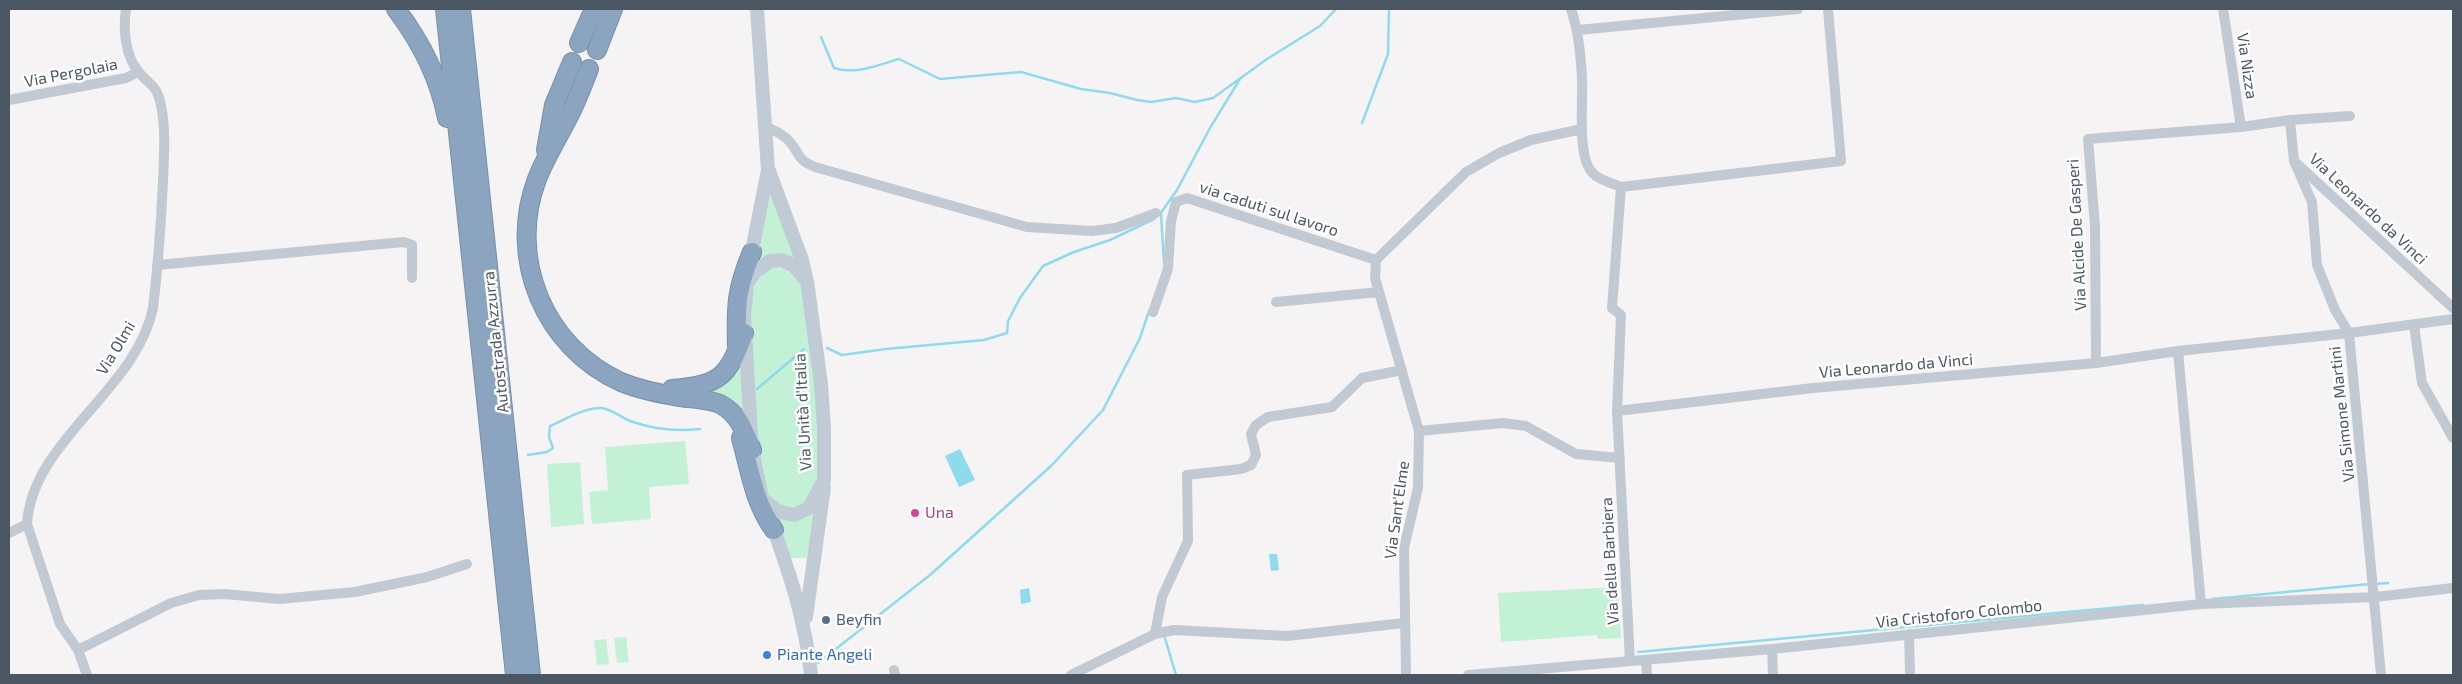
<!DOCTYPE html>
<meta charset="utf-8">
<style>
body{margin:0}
#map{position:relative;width:2462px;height:684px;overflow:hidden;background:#f5f3f3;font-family:"Exo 2",sans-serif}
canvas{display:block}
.frame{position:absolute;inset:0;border:10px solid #4a5661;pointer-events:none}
</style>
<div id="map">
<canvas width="2462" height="684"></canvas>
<div class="frame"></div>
</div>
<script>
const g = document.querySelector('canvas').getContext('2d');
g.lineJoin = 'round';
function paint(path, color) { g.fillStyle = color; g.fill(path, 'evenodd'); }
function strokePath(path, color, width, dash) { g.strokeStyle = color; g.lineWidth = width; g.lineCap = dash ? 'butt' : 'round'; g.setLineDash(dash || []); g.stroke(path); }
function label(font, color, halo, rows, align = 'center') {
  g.font = font + ' "Exo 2",sans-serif'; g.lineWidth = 5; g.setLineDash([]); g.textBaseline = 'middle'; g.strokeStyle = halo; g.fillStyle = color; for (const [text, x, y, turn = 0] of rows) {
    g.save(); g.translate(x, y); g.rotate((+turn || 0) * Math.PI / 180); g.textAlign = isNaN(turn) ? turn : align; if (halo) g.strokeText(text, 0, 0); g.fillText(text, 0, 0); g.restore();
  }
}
paint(new Path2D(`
 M771,193L797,261L754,264Z
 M782,264L800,279L812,343L818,421V476L807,502L788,511L766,496L760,465L749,343L753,289L765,270Z
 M740,362L743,414L694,390Z
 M685,441L689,484L649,487L651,519L592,524L589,492L608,490L605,447Z
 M580,462L584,524L551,527L547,464Z
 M817,501L807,558H789L771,510L776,513Z
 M1618,587L1621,638L1598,639L1597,635L1501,642L1498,593Z
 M626,637L629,662L617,663L614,638Z
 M606,639L609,664L597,665L594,640Z`), '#c3f1d5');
paint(new Path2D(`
 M960,449L975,480L959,487L945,456Z
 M1269,554H1277L1279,570L1271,571Z
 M1029,588L1031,602L1021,604L1020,590Z`), '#90daee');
strokePath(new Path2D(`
 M821,37L834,68C855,75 878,65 899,59L940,79L1021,72L1081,89L1110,93L1137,100L1151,102L1176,98L1195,102L1213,98L1267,59L1320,26L1336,9
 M1362,123L1388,54L1389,9
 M1160,214L1177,190L1210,128L1240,79
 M1161,214L1164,263
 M827,348L842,355L886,349L984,340L1007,333L1008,321L1020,298L1043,266L1074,252L1110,240L1154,219
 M757,389L804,349
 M528,455L547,452L553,448L549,437L550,426C564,420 585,407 602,408C611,409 622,418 630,421C653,429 676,432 700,429
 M2375,584L2388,583
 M2213,599L2370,584
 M1165,638L1176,675
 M1638,652L2143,605
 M818,663L930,575L1051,466L1103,410L1140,338L1149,311`), '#90daee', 2.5);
const motorway = new Path2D(`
 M396,9C421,42 439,77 447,118
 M445,9L515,675
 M461,9L531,675
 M579,43L594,9
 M597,50L613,9
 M589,69C583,84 577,100 570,114C559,136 546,156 537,179C507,258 544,347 621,382C638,389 661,394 680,397C693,399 707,399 720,404C740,415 744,431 752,450
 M546,150L554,105L572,62
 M737,346C736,306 736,290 752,252
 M672,389C720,385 728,377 744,333
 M741,438C750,471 754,502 774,530`);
strokePath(motorway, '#7690ad', 20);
strokePath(new Path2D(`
 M1571,9C1579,32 1581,56 1582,80C1583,102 1578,150 1589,168C1595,179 1609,182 1621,187L1612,308L1621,315L1617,411L1630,661
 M2223,9L2241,127
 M1578,30L1798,9
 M9,100L126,78L138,72
 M2290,120L2294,161L2453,308
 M765,126C773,130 784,134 790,142C801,155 796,159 815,167L1027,227L1092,231L1116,228L1156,213
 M2294,161L2312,202L2317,265L2335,310L2349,333L2381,675
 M1621,187L1841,161L1828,9
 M157,265L404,242L412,245V278
 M1276,302L1379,292
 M1153,312L1168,269L1171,221L1176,202L1187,198L1376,260
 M2414,325L2422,383L2453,438
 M2178,351L2201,604
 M2096,363L2095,227L2088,139L2241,127L2290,120L2350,116
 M1617,411L1813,388L2096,363L2178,351L2349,333L2453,319
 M1419,431L1503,423L1526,426L1576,454L1620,458
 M9,533L27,524
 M1155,634L1162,597L1188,541L1187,475L1241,469L1251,465L1256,455L1251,434L1256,425L1268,417L1332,407L1362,378L1402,370
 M1909,634L1910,675
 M1772,649L1773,675
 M78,650L171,603L199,595L225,594L279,599L355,592L427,577L467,564
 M1646,660L1647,675
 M894,670L895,675
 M87,675L78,650L60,624L27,524C32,440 136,391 153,308C158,266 161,224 163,182C164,156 166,130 161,105C156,82 149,86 138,71C125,55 123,29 126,9
 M1071,675L1155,634L1174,630L1287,636L1404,623
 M1406,675L1404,548L1418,488L1419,431L1375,278L1376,260L1466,172L1499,153L1531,140L1582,129
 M1468,675L1772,649L2201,604L2375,597L2453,588`), '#c1cad2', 10);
strokePath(new Path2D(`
 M769,171L802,260L806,278
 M781,260L793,265L807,281L821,384L824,429V480L809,508L794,515L777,511L762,498L752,450L744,317L747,284L755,272L770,261Z
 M750,261L768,170L757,9
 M771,522C790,574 805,619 811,675
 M806,617L824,487`), '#c1cbd6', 14);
strokePath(motorway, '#8ba5c1', 18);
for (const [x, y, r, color] of [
 [915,513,5,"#d1479c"],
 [826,620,5,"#5c6f8a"],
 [767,655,5,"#3f7fe0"]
]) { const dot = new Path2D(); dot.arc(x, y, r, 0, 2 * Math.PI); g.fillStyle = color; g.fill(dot); strokePath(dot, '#fff', 2); }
label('16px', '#4a5661', '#fff', [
 ["Via Nizza",2247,66,82],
 ["Via Pergolaia",71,73,-11],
 ["via caduti sul lavoro",1269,209,18],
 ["Via Leonardo da Vinci",2368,209,43],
 ["Via Alcide De Gasperi",2077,235,-93],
 ["Autostrada Azzurra",496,342,-96],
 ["Via Olmi",116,348,-59],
 ["Via Leonardo da Vinci",1896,366,-5],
 ["Via Unità d'Italia",803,412,-93],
 ["Via Simone Martini",2342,414,-96],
 ["Via Sant'Elme",1397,510,-82],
 ["Via della Barbiera",1610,561,-93],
 ["Via Cristoforo Colombo",1959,614,-6]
]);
label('16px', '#b23c85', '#fff', [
 ["Una",925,513]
], 'left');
label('16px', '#4e5e75', '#fff', [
 ["Beyfin",836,620]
], 'left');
label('16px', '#366cbe', '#fff', [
 ["Piante Angeli",777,655]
], 'left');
</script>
